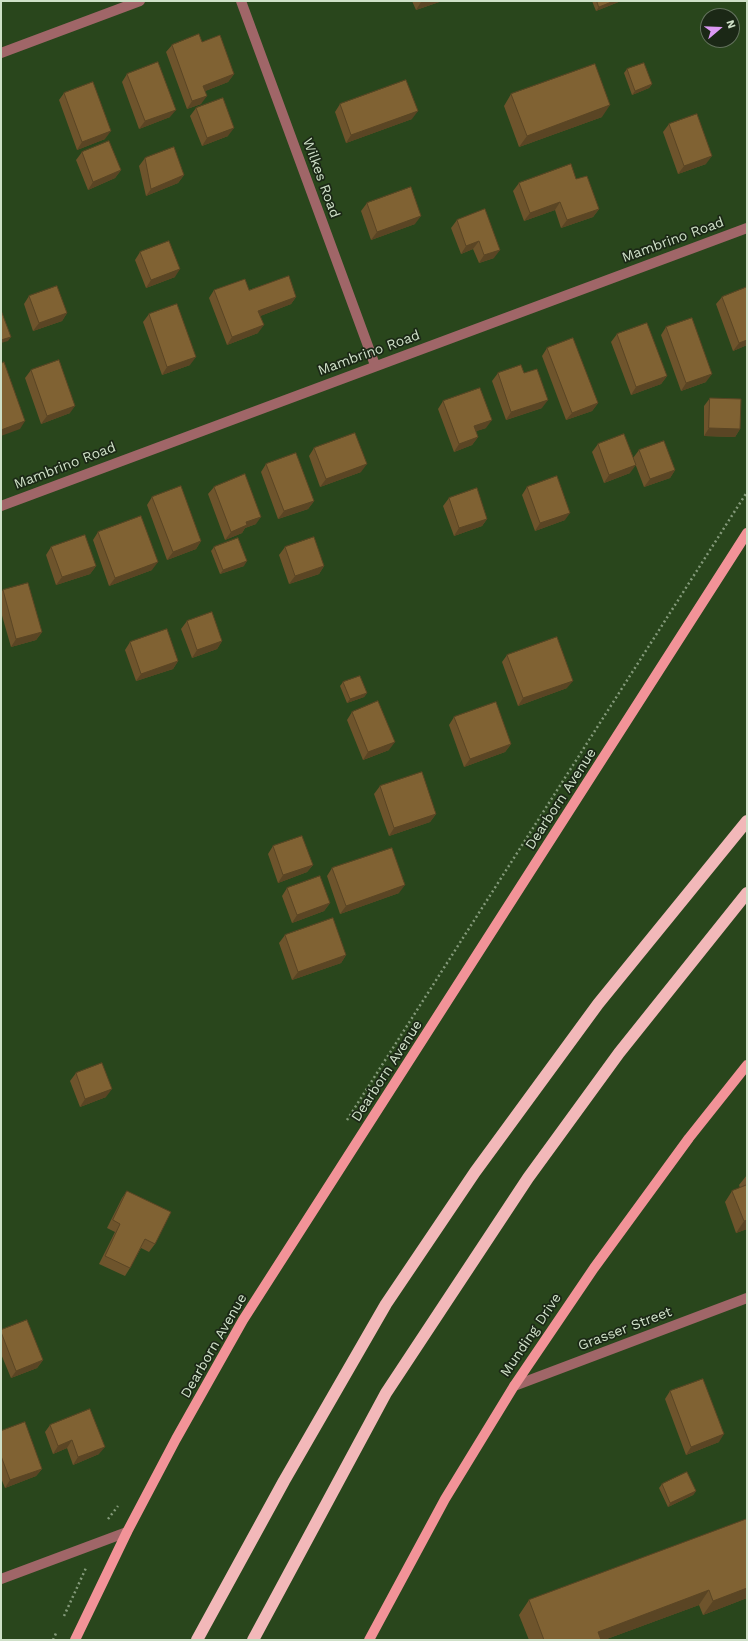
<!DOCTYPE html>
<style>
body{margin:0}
#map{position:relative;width:748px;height:1641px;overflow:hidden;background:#29461c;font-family:"Work Sans",sans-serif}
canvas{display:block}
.frame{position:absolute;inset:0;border:2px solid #cfe0c8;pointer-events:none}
.north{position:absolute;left:700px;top:8px;width:40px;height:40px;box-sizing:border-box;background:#1b2816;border:1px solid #63725d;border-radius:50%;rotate:71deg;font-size:11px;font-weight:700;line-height:16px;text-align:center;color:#cfe0c8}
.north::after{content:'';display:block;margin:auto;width:14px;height:18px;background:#dc99f4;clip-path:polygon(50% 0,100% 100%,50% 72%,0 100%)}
</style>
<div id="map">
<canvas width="748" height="1641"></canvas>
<div class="frame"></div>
<div class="north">N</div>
</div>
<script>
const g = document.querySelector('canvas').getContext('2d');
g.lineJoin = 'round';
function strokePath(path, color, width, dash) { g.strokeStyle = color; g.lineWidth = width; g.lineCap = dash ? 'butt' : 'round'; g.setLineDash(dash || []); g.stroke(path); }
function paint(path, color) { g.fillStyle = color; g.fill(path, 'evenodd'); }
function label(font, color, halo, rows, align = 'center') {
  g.font = font + ' "Work Sans",sans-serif'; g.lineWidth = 3.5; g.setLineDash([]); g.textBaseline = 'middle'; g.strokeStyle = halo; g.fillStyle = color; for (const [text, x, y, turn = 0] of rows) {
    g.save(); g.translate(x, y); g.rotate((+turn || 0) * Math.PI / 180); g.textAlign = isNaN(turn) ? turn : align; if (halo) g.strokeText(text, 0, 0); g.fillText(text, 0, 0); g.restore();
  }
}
strokePath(new Path2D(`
 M347,1120L747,492
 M108,1519L118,1506
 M64,1616L86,1568
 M53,1640L57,1631`), '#849a7a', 2.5, [2, 3]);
strokePath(new Path2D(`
 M241,1L375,365
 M1,53L140,1
 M1,506L747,228
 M514,1386L747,1298
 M1,1579L127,1532`), '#a06668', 10);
strokePath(new Path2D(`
 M75,1640L127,1532L176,1439L243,1320L747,533
 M369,1640L445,1499L514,1386L594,1268L689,1138L747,1065`), '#f29398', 10);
strokePath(new Path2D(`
 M197,1640L284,1481L386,1304L475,1172L598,1004L747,821
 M253,1640L386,1393L528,1178L619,1053L747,893`), '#f2b8b9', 12);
paint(new Path2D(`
 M412,1H442L416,10Z
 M592,1H621L596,11Z
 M202,42L234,74L228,82L205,91L201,104L187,109L166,52L172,45Z
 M627,69L652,84L649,88L632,95L624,73Z
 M127,74L170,117L139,129L122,82Z
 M64,93L105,139L77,150L59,100Z
 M511,94L602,117L519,147L504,106Z
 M340,104L412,119L346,143L335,112Z
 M196,108L228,136L202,146L190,116Z
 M669,124L706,164L678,174L663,132Z
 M82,152L121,170L115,178L88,190L76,160Z
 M145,158L184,175L178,183L146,196L139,166Z
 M576,179L599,209L593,217L561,228L555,210L524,221L513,191L519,183Z
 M367,203L415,224L371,240L361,211Z
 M485,209L494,258L479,263L473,249L461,254L451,228L457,220Z
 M140,252L175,277L146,288L135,260Z
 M214,290H249L296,297L291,304L260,316L258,333L227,345L209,298Z
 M29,296L67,313L62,321L33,331L24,304Z
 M722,297L747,345L733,351L716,304Z
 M149,314L190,365L162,375L143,322Z
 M666,327L706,382L681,391L661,335Z
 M617,334L667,376L661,384L631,395L611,342Z
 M547,348L598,403L592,411L566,420L542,356Z
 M31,370L70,413L41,424L25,378Z
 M498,373H524L542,408L506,420L492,381Z
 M710,398L740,429L735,437L704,436V406Z
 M443,401L486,428L476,431L478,437L472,445L454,452L438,409Z
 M598,444L630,473L604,483L592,452Z
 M314,448L361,472L320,487L309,456Z
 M639,450L675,470L670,478L644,487L633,458Z
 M266,464L314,501L308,509L278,519L261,472Z
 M214,487L256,524L245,528L242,533L225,540L208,494Z
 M527,487L565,520L535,531L522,495Z
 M152,497L201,541L196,549L167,560L147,505Z
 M449,498L487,519L482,526L454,536L443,506Z
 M98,532L152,570L109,586L93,540Z
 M51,547L96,566L90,574L56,585L46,555Z
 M214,547L244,566L220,574L211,551Z
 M285,547L324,566L319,574L289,584L279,555Z
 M3,590L42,632L36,640L11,647L1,612V592Z
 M187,621L222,641L217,649L192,658L181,629Z
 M130,642L178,661L173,669L136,681L125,650Z
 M507,655L567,688L518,706L502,662Z
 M343,682L367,693L364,697L347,703L340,686Z
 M352,712L389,750L363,760L347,720Z
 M454,717L511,744L505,752L464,767L449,725Z
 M380,786L436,814L430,822L389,836L374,794Z
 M273,846L313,865L307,872L278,883L268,854Z
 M332,868L399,893L340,914L327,876Z
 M287,888L330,903L324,911L292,923L282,896Z
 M285,935L346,955L341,963L292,980L279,943Z
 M76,1073L106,1097L80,1107L70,1081Z
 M747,1175V1229L736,1233L725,1202L732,1191L740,1188L739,1185Z
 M127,1191L155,1244L149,1252L141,1248L130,1268L125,1276L99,1264L115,1232L107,1228L122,1198Z
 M1,1330L43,1360L37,1368L11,1378L1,1354Z
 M670,1391L719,1442L686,1455L665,1399Z
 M50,1425L99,1454L73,1465L67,1448L53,1454L45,1432Z
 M1,1431L42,1469L36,1476L5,1488L1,1478Z
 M662,1484L696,1491L693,1495L668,1507L659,1488Z
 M747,1519V1598L703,1615L699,1605L604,1640H529L519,1615L529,1600Z`), '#6e542c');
paint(new Path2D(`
 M425,1H442L416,10L421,2Z
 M614,1H621L596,11L599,7Z
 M234,74L228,82L198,94L203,86Z
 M652,84L649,88L632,95L635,91Z
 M207,96L201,104L187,109L192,101Z
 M610,105L602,117L519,147L527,136Z
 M176,110L170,117L139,129L145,121Z
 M418,111L412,119L346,143L351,135Z
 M234,128L228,136L202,146L207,138Z
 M111,131L105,139L77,150L82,142Z
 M712,156L706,164L678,174L684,166Z
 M121,170L115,178L88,190L93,182Z
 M184,175L178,183L146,196L151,189Z
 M560,202L555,210L524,221L530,213Z
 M599,209L593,217L561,228L567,220Z
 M421,216L415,224L371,240L377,232Z
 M479,241L473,249L461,254L466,246Z
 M500,250L494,258L479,263L484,255Z
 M180,269L175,277L146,288L151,280Z
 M296,297L291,304L253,319L258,311Z
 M67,313L62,321L33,331L39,323Z
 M264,325L258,333L227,345L232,337Z
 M11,337L8,341L1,343V340Z
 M747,340V345L733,351L739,343Z
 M196,357L190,365L162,375L167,367Z
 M712,374L706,382L681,391L686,383Z
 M667,376L661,384L631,395L636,387Z
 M548,400L542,408L506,420L511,412Z
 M598,403L592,411L566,420L572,413Z
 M75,406L70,413L41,424L47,416Z
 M492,420L486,428L468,434L474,426Z
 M25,421L20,429L1,436V430Z
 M709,428L740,429L735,437L704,436Z
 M478,437L472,445L454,452L459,444Z
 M367,464L361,472L320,487L326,479Z
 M636,465L630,473L604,483L609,475Z
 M675,470L670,478L644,487L650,479Z
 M314,501L308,509L278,519L284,511Z
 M570,513L565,520L535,531L540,523Z
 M261,517L256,524L245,528L242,533L225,540L231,532L246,522Z
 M487,519L482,526L454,536L459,528Z
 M201,541L196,549L167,560L173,552Z
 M247,561L244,566L220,574L223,570Z
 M158,562L152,570L109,586L115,578Z
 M96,566L90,574L56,585L62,577Z
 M324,566L319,574L289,584L295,576Z
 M42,632L36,640L11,647L16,639Z
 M222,641L217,649L192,658L197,650Z
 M178,661L173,669L136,681L141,674Z
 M573,681L567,688L518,706L523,698Z
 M367,693L364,697L347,703L350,699Z
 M395,742L389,750L363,760L368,752Z
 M511,744L505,752L464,767L470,759Z
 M436,814L430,822L389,836L394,828Z
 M313,865L307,872L278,883L283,875Z
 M405,885L399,893L340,914L346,906Z
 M330,903L324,911L292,923L297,915Z
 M346,955L341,963L292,980L298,972Z
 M112,1089L106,1097L80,1107L85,1099Z
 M747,1220V1229L736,1233L744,1221Z
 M43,1360L37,1368L11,1378L16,1371Z
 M724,1434L719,1442L686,1455L691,1447Z
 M72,1440L67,1448L53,1454L58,1446Z
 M105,1447L99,1454L73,1465L78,1457Z
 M42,1469L36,1476L5,1488L10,1480Z
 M696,1491L693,1495L668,1507L670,1503Z
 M747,1588V1598L703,1615L713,1601Z
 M709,1590L699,1605L604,1640H592L598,1632Z`), '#5a4524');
const building = new Path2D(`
 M597,1H614L599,7Z
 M199,34L202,42L220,35L234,74L203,86L207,96L192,101L172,45Z
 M158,62L176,110L145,121L127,74Z
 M644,63L652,84L635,91L627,69Z
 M595,64L610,105L527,136L511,94Z
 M406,80L418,111L351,135L340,104Z
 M93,82L111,131L82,142L64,93Z
 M223,98L234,128L207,138L196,108Z
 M697,114L712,156L684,166L669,124Z
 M109,141L121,170L93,182L82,152Z
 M174,147L184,175L151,189L145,158Z
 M571,164L576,179L587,176L599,209L567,220L560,202L530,213L519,183Z
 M411,187L421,216L377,232L367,203Z
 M485,209L500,250L484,255L479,241L466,246L457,220Z
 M169,241L180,269L151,280L140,252Z
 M289,276L296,297L258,311L264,325L232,337L214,290L245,279L249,290Z
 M57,286L67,313L39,323L29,296Z
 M747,287V340L739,343L722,297Z
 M177,304L196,357L167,367L149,314Z
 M2,313L11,337L1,340V314Z
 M692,318L712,374L686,383L666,327Z
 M647,323L667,376L636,387L617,334Z
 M573,338L598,403L572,413L547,348Z
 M59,360L75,406L47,416L31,370Z
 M4,362L25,421L1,430V364Z
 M521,365L524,373L537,369L548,400L511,412L498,373Z
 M480,388L492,420L474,426L478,437L459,444L443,401Z
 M710,398L741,399L740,429L709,428Z
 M355,433L367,464L326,479L314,448Z
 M624,434L636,465L609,475L598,444Z
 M664,441L675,470L650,479L639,450Z
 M296,453L314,501L284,511L266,464Z
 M245,474L261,517L246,522L247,525L231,532L214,487Z
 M557,476L570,513L540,523L527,487Z
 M181,486L201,541L173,552L152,497Z
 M477,488L487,519L459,528L449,498Z
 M141,516L158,562L115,578L98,532Z
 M85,535L96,566L62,577L51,547Z
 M314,537L324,566L295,576L285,547Z
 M238,538L247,561L223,570L214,547Z
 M28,583L42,632L16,639L3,590Z
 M212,612L222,641L197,650L187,621Z
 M167,629L178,661L141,674L130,642Z
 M557,637L573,681L523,698L507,655Z
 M360,676L367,693L350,699L343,682Z
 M378,701L395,742L368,752L352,712Z
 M496,702L511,744L470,759L454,717Z
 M422,772L436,814L394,828L380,786Z
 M302,836L313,865L283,875L273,846Z
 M392,848L405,885L346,906L332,868Z
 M320,876L330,903L297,915L287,888Z
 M333,918L346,955L298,972L285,935Z
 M102,1063L112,1089L85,1099L76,1073Z
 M747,1185V1220L744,1221L732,1191Z
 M127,1191L171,1212L155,1244L145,1239L130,1268L105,1256L120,1224L113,1220Z
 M27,1320L43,1360L16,1371L1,1332V1330Z
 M703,1379L724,1434L691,1447L670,1391Z
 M90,1409L105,1447L78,1457L72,1440L58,1446L50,1425Z
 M25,1422L42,1469L10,1480L1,1456V1431Z
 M687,1472L696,1491L670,1503L662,1484Z
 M747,1519V1588L713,1601L709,1590L598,1632L601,1640H544L529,1600Z`);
paint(building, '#806233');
strokePath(building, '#5a4524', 1);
label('14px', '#cfe0c8', '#1b2816', [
 ["Wilkes Road",321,178,70],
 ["Mambrino Road",673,240,-20],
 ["Mambrino Road",369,353,-20],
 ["Mambrino Road",65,466,-21],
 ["Dearborn Avenue",561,799,-57],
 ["Dearborn Avenue",387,1071,-57],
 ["Grasser Street",625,1329,-21],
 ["Munding Drive",531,1335,-56],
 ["Dearborn Avenue",214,1346,-60]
]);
</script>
